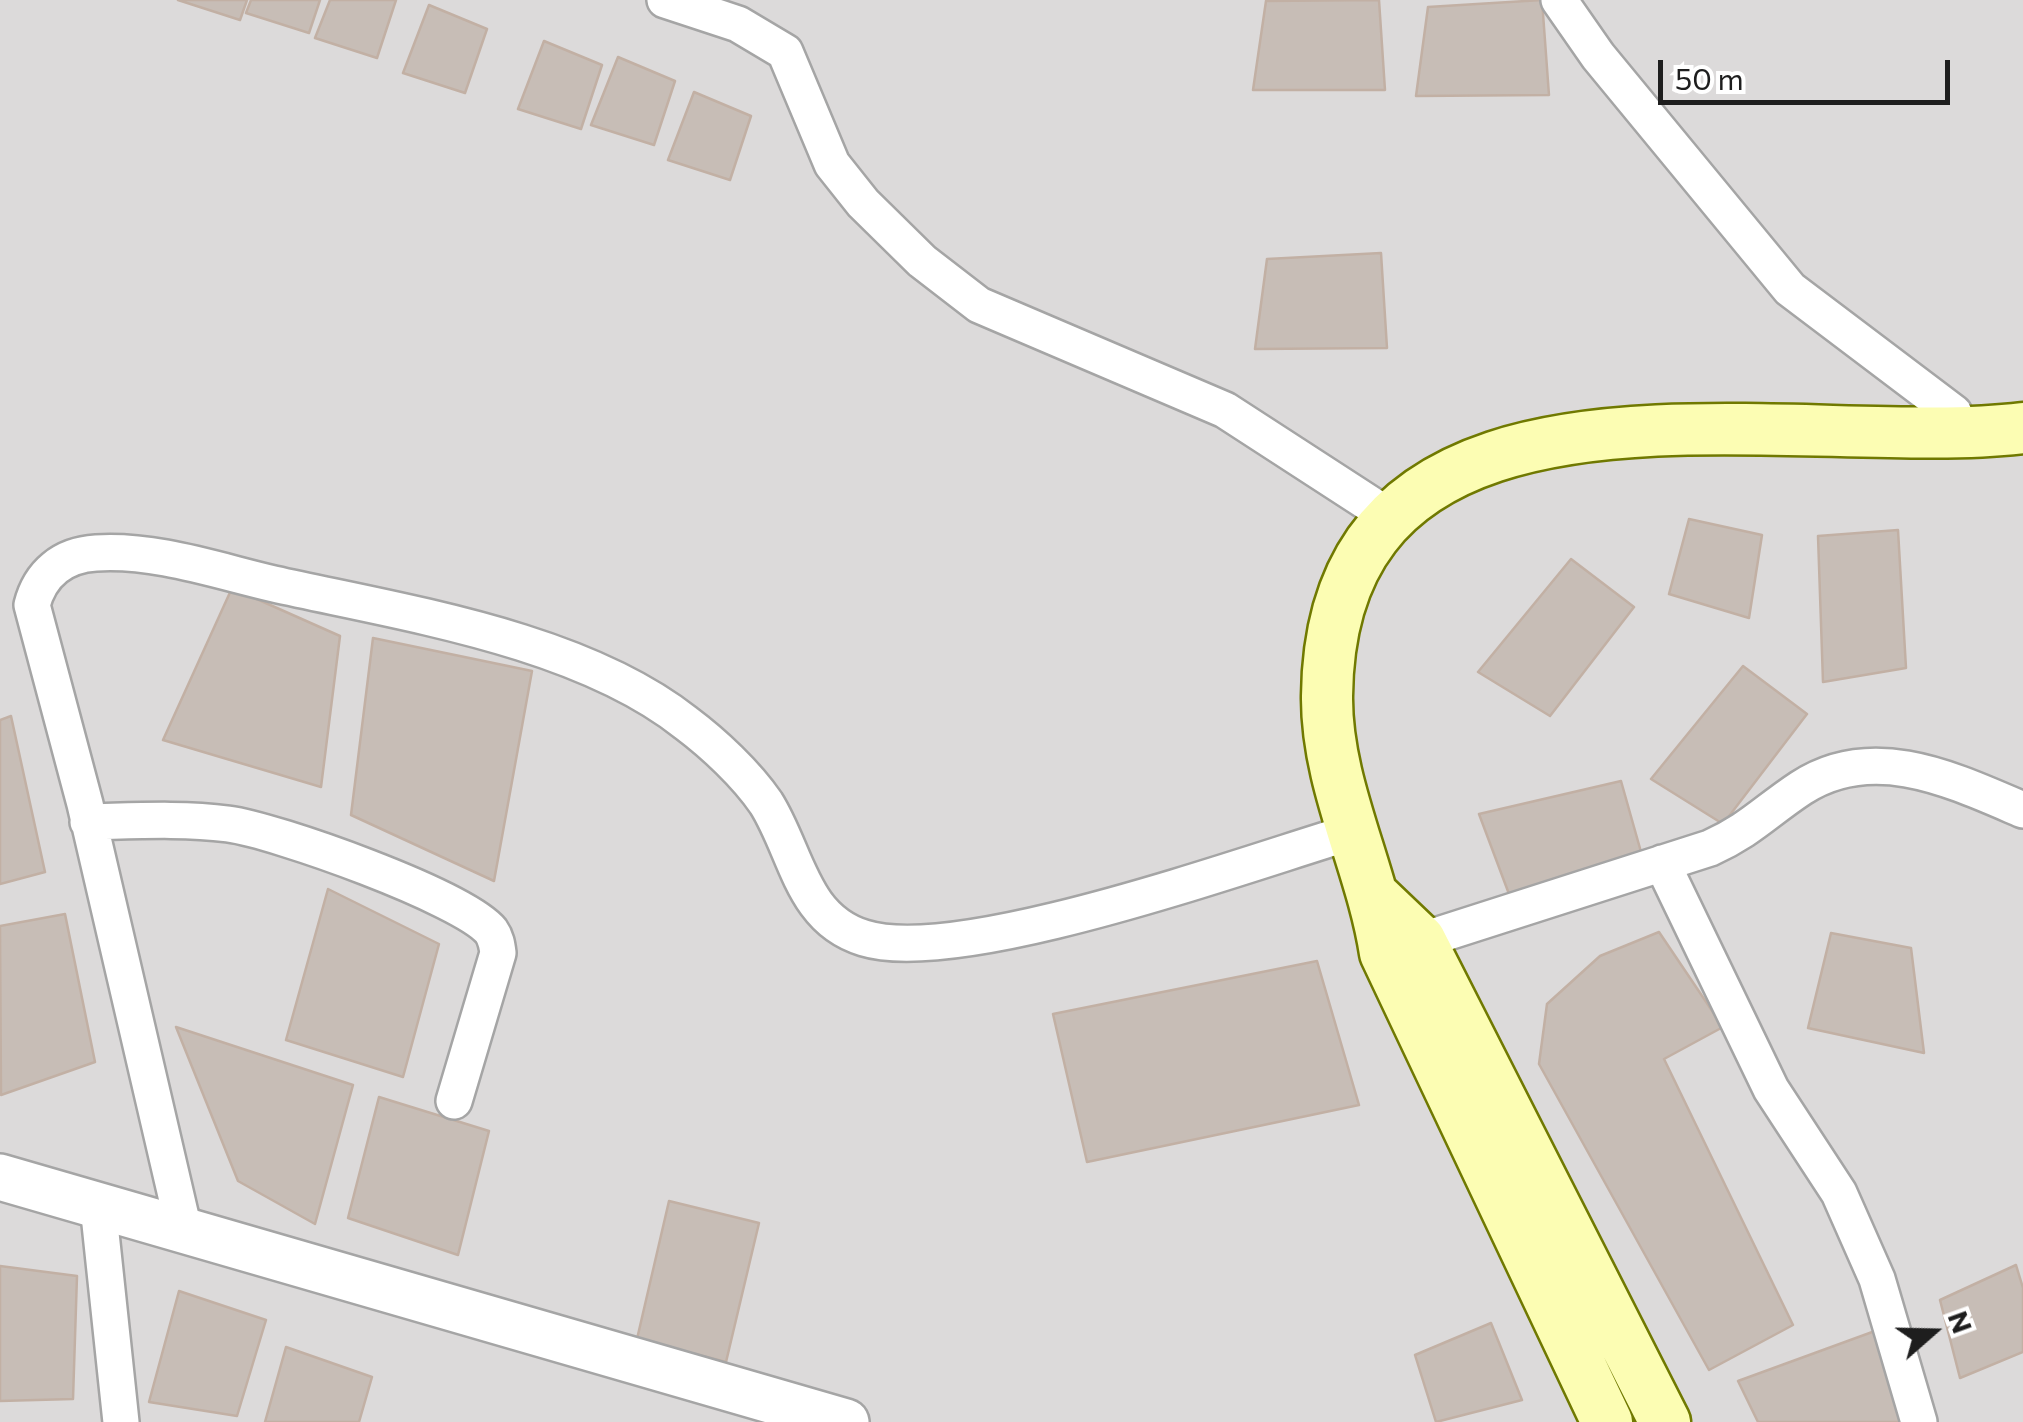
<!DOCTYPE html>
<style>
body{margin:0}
#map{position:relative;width:2023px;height:1422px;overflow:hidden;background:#efebe3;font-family:Commissioner,sans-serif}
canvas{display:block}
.north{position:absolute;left:1883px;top:1282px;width:100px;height:100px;-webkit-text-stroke:8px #fff;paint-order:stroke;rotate:70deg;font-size:28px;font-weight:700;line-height:40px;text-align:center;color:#1e1e1e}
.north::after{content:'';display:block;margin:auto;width:35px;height:45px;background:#1e1e1e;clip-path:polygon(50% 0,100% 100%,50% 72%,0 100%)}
.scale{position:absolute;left:1658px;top:60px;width:292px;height:45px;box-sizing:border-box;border:5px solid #1e1e1e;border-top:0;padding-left:12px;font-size:30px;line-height:35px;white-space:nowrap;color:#1e1e1e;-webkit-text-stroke:8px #fff;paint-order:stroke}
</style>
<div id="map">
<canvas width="2023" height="1422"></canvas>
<div class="north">N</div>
<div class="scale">50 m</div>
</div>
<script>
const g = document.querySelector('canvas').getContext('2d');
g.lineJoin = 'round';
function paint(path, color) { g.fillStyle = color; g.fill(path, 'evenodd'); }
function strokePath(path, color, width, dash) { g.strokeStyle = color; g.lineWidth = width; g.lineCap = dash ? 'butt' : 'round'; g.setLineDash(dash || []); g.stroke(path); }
paint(new Path2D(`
 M0,0H2023V1422H0Z`), '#dcdada');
const building = new Path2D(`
 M178,0H247L240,20Z
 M251,0H320L309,33L246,13Z
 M330,0H396L377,58L315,38Z
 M1379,0L1385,90H1253L1266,1Z
 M1542,0L1549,95L1416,96L1428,7Z
 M429,5L487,29L465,93L403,73Z
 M544,41L602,65L581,129L518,109Z
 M618,57L675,81L654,145L591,125Z
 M694,92L751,116L730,180L668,160Z
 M1381,253L1387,348L1255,349L1267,259Z
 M1689,519L1762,535L1749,618L1669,594Z
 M1898,530L1906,668L1823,682L1818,536Z
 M1571,559L1634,607L1550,716L1478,672Z
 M232,588L340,636L321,787L163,740Z
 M373,638L532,671L494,881L351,815Z
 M1743,666L1807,714L1723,824L1651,779Z
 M11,716L45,872L0,884V720Z
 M1621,781L1643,859L1509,894L1479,814Z
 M328,889L439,944L403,1077L286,1040Z
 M65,914L95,1062L1,1095L0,926Z
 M1659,932L1723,1027L1664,1059L1793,1325L1709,1370L1539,1064L1547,1004L1600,956Z
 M1831,933L1911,948L1924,1053L1808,1028Z
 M1317,961L1359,1105L1087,1162L1053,1014Z
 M176,1027L353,1085L315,1224L238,1181Z
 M379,1097L489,1131L458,1255L348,1218Z
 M669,1201L759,1223L726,1362L637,1339Z
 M2016,1265L2023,1288V1352L1960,1378L1940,1300Z
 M0,1266L77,1276L73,1399L0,1401Z
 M179,1291L266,1320L237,1416L149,1402Z
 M1491,1323L1522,1400L1436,1422L1415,1355Z
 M1875,1331L1901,1422H1758L1738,1381Z
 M286,1347L372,1377L359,1422H265Z`);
paint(building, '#c7bdb6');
strokePath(building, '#c2b0a4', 2.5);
const minor = new Path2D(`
 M665,0L738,24L785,52L832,164L863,203L922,261L979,305L1225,410L1390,517
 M1559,0L1598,56L1790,289L1954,413L1961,435
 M88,822C134,821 182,818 228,824C275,830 463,897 491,931C496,938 497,945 498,953L454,1101
 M1662,863L1771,1089L1839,1193L1877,1279L1919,1422
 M1401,947L1710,848C1750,830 1766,811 1801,788C1873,741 1953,780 2023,810
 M98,1205L121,1422
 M184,1230L85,804L32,605C40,574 62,555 96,553C155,549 218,571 274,584C404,613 580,639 686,723C714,744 746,774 766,803C797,852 801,919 864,938C960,968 1250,862 1355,831`);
const tertiary = new Path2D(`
 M0,1177L846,1422`);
const secondary = new Path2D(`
 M1377,899L1420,940L1665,1422
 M1607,1422L1385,953C1372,867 1326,784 1327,696C1330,332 1795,456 2023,428`);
strokePath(minor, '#a5a5a5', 40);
strokePath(tertiary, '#a5a5a5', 50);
strokePath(secondary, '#707900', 55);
strokePath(minor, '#fff', 35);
strokePath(tertiary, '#fff', 45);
strokePath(secondary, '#fcfdb3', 50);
</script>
